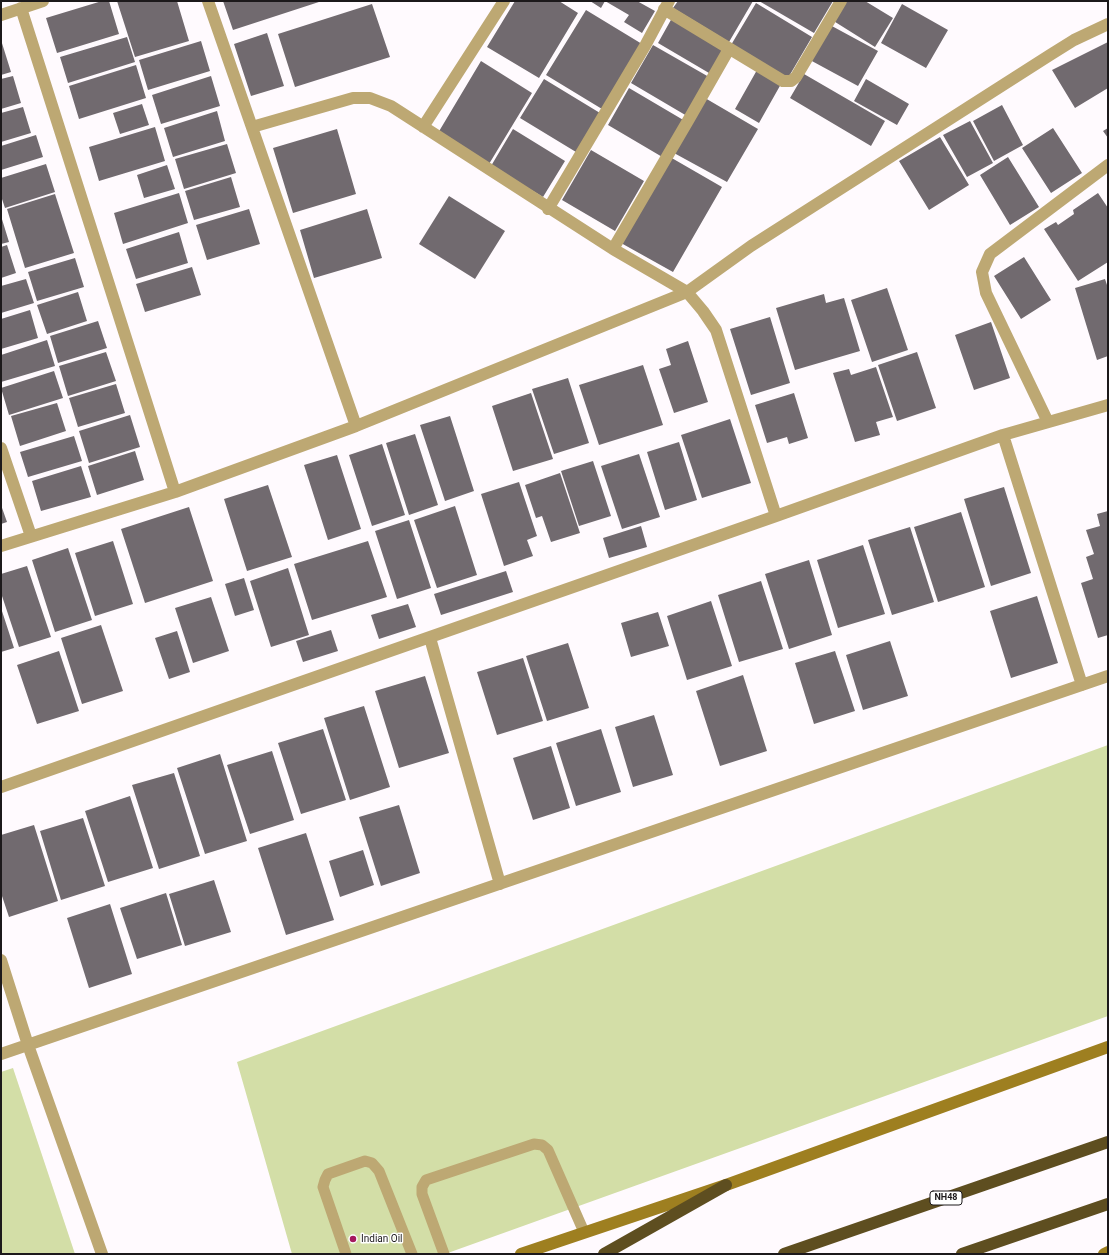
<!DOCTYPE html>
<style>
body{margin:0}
#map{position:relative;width:1109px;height:1255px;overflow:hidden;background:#fffafe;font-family:Roboto,sans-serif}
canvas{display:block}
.frame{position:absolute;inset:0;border:2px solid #1c191b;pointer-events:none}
</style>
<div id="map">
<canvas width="1109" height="1255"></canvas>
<div class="frame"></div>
</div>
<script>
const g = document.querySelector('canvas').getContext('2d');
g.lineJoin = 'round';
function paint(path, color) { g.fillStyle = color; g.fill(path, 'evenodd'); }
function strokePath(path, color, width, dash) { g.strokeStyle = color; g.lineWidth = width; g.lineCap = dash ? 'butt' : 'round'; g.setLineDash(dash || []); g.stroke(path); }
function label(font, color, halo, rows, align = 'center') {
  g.font = font + ' Roboto,sans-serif'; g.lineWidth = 3; g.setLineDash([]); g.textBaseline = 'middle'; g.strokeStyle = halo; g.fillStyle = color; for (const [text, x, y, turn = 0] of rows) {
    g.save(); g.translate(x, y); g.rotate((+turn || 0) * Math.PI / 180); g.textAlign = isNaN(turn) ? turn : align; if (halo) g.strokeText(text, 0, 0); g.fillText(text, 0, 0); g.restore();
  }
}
paint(new Path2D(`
 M1108,745V1016L445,1254H292L237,1062Z
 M13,1068L75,1254H1V1072Z`), '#d3dea7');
paint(new Path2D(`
 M102,1H109L119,34L57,53L46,18Z
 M117,1H177L189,41L135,57Z
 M223,1H322L233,30Z
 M515,1H559L578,13L539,78L487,47Z
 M590,1H605L601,8Z
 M605,1H637L655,11L642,33L624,22L629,15Z
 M678,1H753L729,42L673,8Z
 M759,1H833L814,33Z
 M844,1H865L893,18L875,47L832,20Z
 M756,3L812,37L788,78L731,45Z
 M372,4L390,57L295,87L278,34Z
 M902,4L948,30L926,68L881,43Z
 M586,10L642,44L602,109L546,75Z
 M672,18L724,49L709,73L658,43Z
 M830,25L878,51L858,86L810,60Z
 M267,33L284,86L251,96L234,44Z
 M127,37L135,62L68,83L60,57Z
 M1,40L11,72L1,75Z
 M201,41L210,71L148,90L139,60Z
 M1108,42V88L1075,108L1052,70Z
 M653,45L709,77L687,116L631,83Z
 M481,61L532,93L489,164L438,133Z
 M136,65L146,98L79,119L69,86Z
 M757,70L781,84L759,123L735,109Z
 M804,74L885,121L871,146L790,98Z
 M13,76L21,103L1,109V79Z
 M211,76L220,106L161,124L152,95Z
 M544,79L600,113L576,152L520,118Z
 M866,79L909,104L897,125L854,101Z
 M629,88L685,121L664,158L608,125Z
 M705,98L758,129L727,182L674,153Z
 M142,104L149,125L120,134L113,113Z
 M1002,105L1023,145L994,161L973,121Z
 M23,107L31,133L1,142V113Z
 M217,111L225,141L173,157L164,128Z
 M970,121L993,163L967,177L943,135Z
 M155,127L165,161L99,181L89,147Z
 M1053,128L1082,173L1051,193L1022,148Z
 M1108,128V138L1103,131Z
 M337,129L356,194L293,213L273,148Z
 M513,129L565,161L543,197L491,166Z
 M36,135L43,157L1,170V146Z
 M940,137L969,185L929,210L899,161Z
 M227,144L236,173L184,189L175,159Z
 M591,150L644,181L615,231L562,200Z
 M670,157L722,187L673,272L621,243Z
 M1008,157L1039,207L1010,225L980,175Z
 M46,164L55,192L5,208L1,196V178Z
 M167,165L175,189L144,198L137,175Z
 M231,177L240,207L194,220L185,191Z
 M179,193L188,223L123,244L114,213Z
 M1098,193L1108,208V262L1078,281L1044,229L1056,222L1058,225L1074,214L1073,210Z
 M55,194L74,253L25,268L7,209Z
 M449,196L505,231L475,279L419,244Z
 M249,209L260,244L207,260L196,225Z
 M367,209L382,258L314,278L300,230Z
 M1,216L9,242L1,244Z
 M179,232L188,263L136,279L126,249Z
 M7,245L16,273L1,278V247Z
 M1024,257L1051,300L1021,319L994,276Z
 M75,258L84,287L37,301L28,272Z
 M192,267L201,295L145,312L136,284Z
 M26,279L34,303L1,313V286Z
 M1105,279L1108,288V356L1097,360L1075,288Z
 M887,288L908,350L872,362L851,300Z
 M78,292L87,321L47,334L37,305Z
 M824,294L826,303L844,298L860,351L795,370L776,308Z
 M30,310L38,338L1,349V319Z
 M770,317L790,383L751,395L730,329Z
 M98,321L107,348L58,363L50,336Z
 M991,322L1010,378L974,390L955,335Z
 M47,340L55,366L1,382V355Z
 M688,341L708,402L674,413L659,369L671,365L666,349Z
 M106,352L116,381L68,396L59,366Z
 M917,352L936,408L897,421L878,365Z
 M643,365L663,425L599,445L579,385Z
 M876,367L893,417L876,422L880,435L855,442L833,373L849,369L851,375Z
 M54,371L63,398L9,415L1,388Z
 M568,378L589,443L554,454L532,389Z
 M116,384L125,413L78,427L69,398Z
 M531,393L553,459L513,471L492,406Z
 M794,393L808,438L789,444L787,437L767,443L755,405Z
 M57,403L66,431L20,446L11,416Z
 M130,415L140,447L89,463L79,431Z
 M450,416L474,491L445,501L420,425Z
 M730,419L751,483L702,498L681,435Z
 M415,434L438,505L409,515L386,443Z
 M74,436L82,461L28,477L20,452Z
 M679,442L697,500L665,510L647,452Z
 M382,444L405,515L372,526L349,455Z
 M135,451L144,480L97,495L88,466Z
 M639,454L660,517L622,529L601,466Z
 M337,455L361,529L328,540L304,465Z
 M593,461L611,516L579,526L561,471Z
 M81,466L91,497L41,511L32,481Z
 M560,473L580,533L551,542L542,516L536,518L525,485Z
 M519,482L537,536L527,540L533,556L504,566L481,494Z
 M268,485L292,557L247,571L224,499Z
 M1004,487L1031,573L991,586L964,499Z
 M1,505L7,522L1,524Z
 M455,506L477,575L437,588L414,520Z
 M189,507L213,581L145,603L121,529Z
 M1108,511V635L1098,638L1081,583L1093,579L1086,557L1094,554L1086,530L1100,526L1097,514Z
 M961,512L985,587L938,602L914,527Z
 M409,520L431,588L397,599L375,531Z
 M641,526L647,547L609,558L603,538Z
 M910,527L934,602L892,615L868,540Z
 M113,541L133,604L95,616L75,553Z
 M368,541L387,597L312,620L294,564Z
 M863,545L885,614L838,628L817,560Z
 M68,548L92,620L55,632L32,560Z
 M809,560L832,635L789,649L765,574Z
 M27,566L51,637L19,647L1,593V574Z
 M288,568L309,635L271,647L250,581Z
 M506,571L513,592L441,615L434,594Z
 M244,578L254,610L235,616L225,584Z
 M761,581L783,649L739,662L718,595Z
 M1037,596L1058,663L1011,678L990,611Z
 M211,597L229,651L193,663L175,608Z
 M711,601L732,666L687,680L667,616Z
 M408,604L416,627L379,639L371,615Z
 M1,608L14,648L1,652Z
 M658,612L669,646L631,657L621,623Z
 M101,625L123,691L82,704L61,638Z
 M331,630L338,651L303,662L296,641Z
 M177,631L190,672L169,679L155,638Z
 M890,641L908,696L863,710L846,655Z
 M568,643L589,708L547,721L526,656Z
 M59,651L79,711L37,724L17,665Z
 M835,651L855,711L814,724L795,663Z
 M523,658L543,721L497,735L477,672Z
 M743,675L767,751L720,766L696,691Z
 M425,676L449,753L399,768L375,691Z
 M364,706L390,787L350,800L324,718Z
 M654,715L673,775L633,787L615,727Z
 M323,729L346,800L301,814L278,743Z
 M601,729L621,792L576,806L556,743Z
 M551,746L570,808L533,820L513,758Z
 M272,751L294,820L250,834L227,765Z
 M220,754L247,841L205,854L177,768Z
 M174,773L200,856L159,869L132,785Z
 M130,796L153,868L108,882L85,811Z
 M399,805L420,873L381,886L359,817Z
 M83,818L105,886L61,900L40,831Z
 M34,825L58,901L9,917L1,893V835Z
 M306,833L334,920L286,935L258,848Z
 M363,850L374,885L340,897L329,861Z
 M214,880L231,932L185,946L169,894Z
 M166,893L182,945L137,959L120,908Z
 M110,904L132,974L89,988L67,918Z`), '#716a6f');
strokePath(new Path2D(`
 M346,1254L323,1187L325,1180L328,1174L365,1161L372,1163L379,1171L412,1254
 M444,1254L422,1194V1187L426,1180L534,1144L542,1145L548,1150L584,1232`), '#bda873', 11);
strokePath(new Path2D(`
 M208,1L356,426
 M21,8L175,492
 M664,9L783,81H791L796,77L841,1
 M1,15L43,1
 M252,127L353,98H370L391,106L613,249L687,292L703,311L716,330L776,516
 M423,127L504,1
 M548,209L645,46L669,1
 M613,249L689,119L729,49
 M1048,422L986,293L982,272L990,254L1108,165
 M1003,435L1082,685
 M1,448L31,536
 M1,546L175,492L356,426L687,292L751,246L1050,55L1074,40L1108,24
 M430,638L500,884
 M1,787L776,516L1003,435L1108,405
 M1,960L28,1045L102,1254
 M1,1054L1108,676`), '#bda873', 12);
strokePath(new Path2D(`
 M521,1254L726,1185L1108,1047
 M1104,1254L1108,1252`), '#9e7f20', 12);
strokePath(new Path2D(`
 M604,1254L726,1185
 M784,1254L1108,1142
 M962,1254L1108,1204`), '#5e4e20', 12);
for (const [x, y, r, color] of [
 [353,1239,4,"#a5195e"]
]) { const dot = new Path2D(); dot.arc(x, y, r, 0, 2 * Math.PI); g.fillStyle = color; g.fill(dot); strokePath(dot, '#fff', 1.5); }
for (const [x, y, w] of [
 [946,1198,32]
]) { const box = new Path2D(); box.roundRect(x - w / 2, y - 7, w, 14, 3); g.fillStyle = '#fff'; g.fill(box); strokePath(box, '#1c191b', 1); }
label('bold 9px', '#1c191b', null, [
 ["NH48",946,1198]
]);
label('10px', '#1c191b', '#fff', [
 ["Indian Oil",361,1239]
], 'left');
</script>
